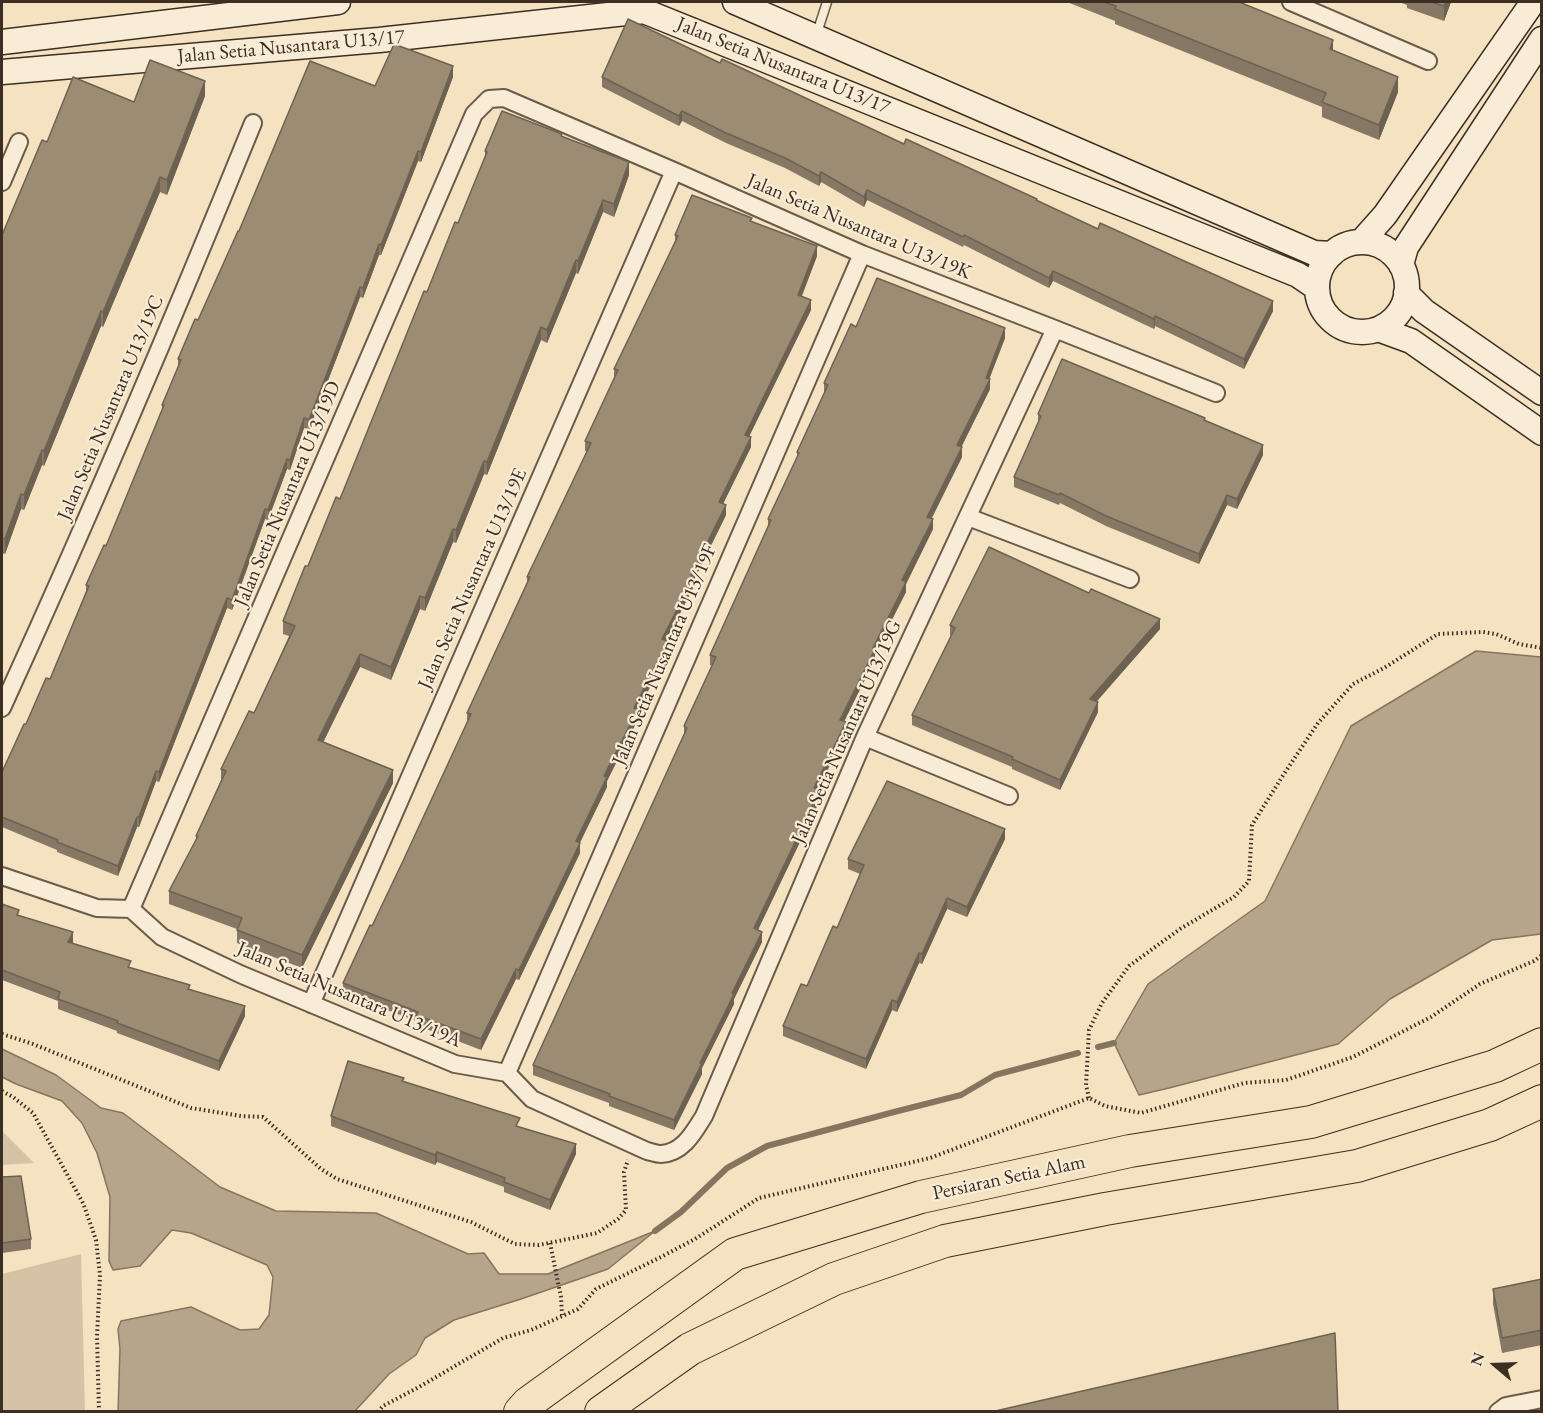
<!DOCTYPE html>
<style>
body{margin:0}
#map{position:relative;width:1543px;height:1413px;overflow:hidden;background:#f5e2c0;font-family:"EB Garamond",serif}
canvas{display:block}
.frame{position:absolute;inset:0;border:3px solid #3c2e22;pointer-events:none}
.north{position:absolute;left:1465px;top:1335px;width:60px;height:60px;-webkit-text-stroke:4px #f8ecd6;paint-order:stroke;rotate:289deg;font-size:16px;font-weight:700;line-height:24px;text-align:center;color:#3c2e22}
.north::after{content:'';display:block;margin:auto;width:21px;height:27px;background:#3c2e22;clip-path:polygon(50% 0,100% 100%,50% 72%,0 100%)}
</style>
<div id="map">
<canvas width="1543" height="1413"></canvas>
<div class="frame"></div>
<div class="north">N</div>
</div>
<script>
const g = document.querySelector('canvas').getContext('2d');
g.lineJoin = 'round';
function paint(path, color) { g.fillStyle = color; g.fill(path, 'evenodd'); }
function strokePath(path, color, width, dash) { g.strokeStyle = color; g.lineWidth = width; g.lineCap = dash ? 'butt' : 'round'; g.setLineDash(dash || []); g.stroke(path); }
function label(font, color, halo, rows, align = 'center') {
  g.font = font + ' "EB Garamond",serif'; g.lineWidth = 4.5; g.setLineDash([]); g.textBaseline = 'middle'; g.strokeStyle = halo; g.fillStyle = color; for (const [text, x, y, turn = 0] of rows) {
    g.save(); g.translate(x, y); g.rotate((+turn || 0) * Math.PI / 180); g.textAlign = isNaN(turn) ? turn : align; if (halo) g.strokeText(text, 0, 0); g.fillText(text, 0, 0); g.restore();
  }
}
paint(new Path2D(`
 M2,1131L34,1163L2,1165Z
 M81,1254L85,1411H2V1274Z`), '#d6c3a5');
const water = new Path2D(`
 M1476,651L1541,657V934L1492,940L1390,999L1338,1044L1169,1088L1139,1095L1114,1043L1148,984L1265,901L1351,726Z
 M2,1049L56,1075L101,1108L123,1113L220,1187L276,1211L376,1213L468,1254L484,1253L499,1274H548L655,1231L608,1269L521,1299L454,1320L425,1338L416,1355L389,1374L355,1411H118L120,1349L118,1329L121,1321L191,1307L240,1330L259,1329L269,1315L273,1277L267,1265L191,1233L172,1230L140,1266L113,1270L109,1261L110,1197L97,1153L82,1123L62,1101L16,1084L2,1077Z`);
paint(water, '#b6a58a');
strokePath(water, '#857560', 1.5);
strokePath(new Path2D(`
 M1098,1047L1114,1043
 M655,1231L681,1212L727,1168L767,1146L894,1112L961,1095L995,1075L1078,1053`), '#857560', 6);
const lane = new Path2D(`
 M816,36L827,2`);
const street = new Path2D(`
 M1291,2L1428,61
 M2,182L19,142
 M968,517L1130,579
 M2,708C90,515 173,320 253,123
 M865,737L1009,796
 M2,876L97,908L131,909L162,937L240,974L455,1064L507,1073L532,1099L647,1151C651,1152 657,1154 661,1154C683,1153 694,1132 704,1116L865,737L1055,329
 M131,909L474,114L489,99L504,98L674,171L862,254L1055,329L1216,393
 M311,1004L674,171
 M507,1073L862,254
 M1498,1412L1506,1406L1542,1399`);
const secondary = new Path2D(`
 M735,2L1314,253L1332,254
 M2,42L338,2
 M2,72L379,40L644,11L1298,275L1317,288
 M1361,242L1385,215L1533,2
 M1317 287a45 45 0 1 1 90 0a45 45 0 1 1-90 0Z
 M1401,265L1406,247L1542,39
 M1406,293L1424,311L1542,393
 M1378,329L1411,341L1542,433`);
const highway = new Path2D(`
 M520,1412L528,1403L735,1254L921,1197L1130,1151L1311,1122L1495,1066L1542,1044
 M601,1412L690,1349L834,1279L945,1241L1105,1209L1357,1166L1490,1125L1542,1101`);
strokePath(lane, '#6a5b4a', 11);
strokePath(street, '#6a5b4a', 20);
strokePath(secondary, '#3c2e22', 27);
strokePath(highway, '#3c2e22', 34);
strokePath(new Path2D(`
 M2,1034L33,1044L191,1108L241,1116L263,1117L321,1169L337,1179L471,1222L515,1244L539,1245L597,1233L618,1219L626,1210L624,1172L628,1160
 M2,1091L13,1097L33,1113L83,1203L96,1240L100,1275L97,1336L99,1412
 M1089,1098L1086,1085L1089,1030L1102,1003L1129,966L1180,929L1234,897L1249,881L1252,825L1282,777L1318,723L1353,684L1384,668L1438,634L1483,632L1496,634L1519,644L1542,648
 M550,1243L561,1297L562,1315
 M378,1412L383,1406L419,1387L503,1338L531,1330L578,1309L596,1289L661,1257L695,1239L759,1198L930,1158L1089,1098L1105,1106L1141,1113L1244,1083L1286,1080L1353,1057L1431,1017L1480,984L1534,961L1542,955`), '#3c2e22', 4, [1.5, 3]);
strokePath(lane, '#f8ecd6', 8);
strokePath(street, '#f8ecd6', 16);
strokePath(secondary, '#f8ecd6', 24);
strokePath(highway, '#f5e2c0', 32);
paint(new Path2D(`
 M1067,2H1239L1333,50L1398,92L1379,140L1322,117V107L1115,24V21Z
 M1399,2H1451L1444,21L1407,8V5Z
 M720,63L904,144L1037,201L1273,311L1244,369L1155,326L1154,329L1053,281L1049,288L964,245L963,247L867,200L864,207L821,182L819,186L785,168L726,143L682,121L679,126L602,87V77Z
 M453,77L421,162L418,161L381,255H379L363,298L360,297L309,430L304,428L290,470L287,469L268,520L265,519L232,610L227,608L159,782L156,781L139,827H137L118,876L57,852V850L2,827V772L50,679L86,591V585L106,546L162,410V405L178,368V359L198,320L239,231L375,86Z
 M205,96L167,195L160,192L103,327L101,326L44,466L42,465L24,510L21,509L5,554L2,553V235L47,142L134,102Z
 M562,137L629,175L614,217L603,212L578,274L576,273L547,343L541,340L487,475L484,474L456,543L453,542L425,611L420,609L391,680L360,667L323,742L393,783L302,968L237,943V929L169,904V891L196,841V836L221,780V769L254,713L289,636L283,634V621L340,499L427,292L458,223L485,157V151Z
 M752,221L817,256L802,296L811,310L749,436L751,447L723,504L726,515L694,580V586L666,640L668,651L638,711V719L607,781V787L580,842V853L519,980L516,979L481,1050L416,1025V1021L343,993V983L372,926L403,861L467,723V713L527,582V577L587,452L585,451V441L614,378V369L675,242V235Z
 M856,327L1005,338L989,379L990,389L961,447L962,457L932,518L933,529L906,584V592L875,653V659L844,721L846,732L818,789L820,800L758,930L762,942L734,999V1004L702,1068V1074L674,1130L609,1106V1103L533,1075V1065L684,735V726L712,666L710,665V655L768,528V519L797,458V452L824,393V383Z
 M1038,414L1205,420L1263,455L1237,509L1227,505L1199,564L1106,526L1060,503L1059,505L1014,487V477L1038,424Z
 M950,625L1160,629L1097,701L1098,712L1060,790L1012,769V767L912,725V715L951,636L950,635Z
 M1005,839L967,917L947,909L922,964L919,963L897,1012L892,1010L866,1069L783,1036V1026L807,986L837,928L860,874L848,869V859Z
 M2,904L19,915L73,942V943L131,968L190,989L245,1016L219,1071L117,1033V1031L58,1009V1001L2,980Z
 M404,1082L520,1127L576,1154L550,1210L504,1192V1187L437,1162L435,1165L331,1126V1116Z
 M2,1177L31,1239V1249L2,1253Z
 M1542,1279V1345L1502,1353L1493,1304V1289Z`), '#867864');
paint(new Path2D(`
 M1445,2H1451L1444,21V6Z
 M1333,40V55L1330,49Z
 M453,66V77L421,162V152Z
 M1398,77V92L1379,140V125Z
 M205,81V96L167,195V180Z
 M682,111V121L679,126V116Z
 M418,151V161L381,255V245Z
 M629,162V175L614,217V204Z
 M821,172V182L819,186V176Z
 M160,177V192L103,327V312Z
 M867,190V200L864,207V197Z
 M603,200V212L578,274V261Z
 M379,244V255L363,298V288Z
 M817,246V256L798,305V295Z
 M576,260V273L547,343V330Z
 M1053,271V281L1049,288V278Z
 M360,287V297L309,430V420Z
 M811,300V310L745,445V435Z
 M1273,301V311L1244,369V359Z
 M101,311V326L44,466V451Z
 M1155,316V326L1154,329V319Z
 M541,327V340L487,475V462Z
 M1005,328V338L987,385L990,379V389L957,456V445L986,378Z
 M304,418V428L290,470V460Z
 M751,437V447L719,512V502Z
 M1263,445V455L1237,509V499Z
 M962,447V457L927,527V517Z
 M42,450V465L24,510V495Z
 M287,459V469L268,520V510Z
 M484,461V474L456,543V530Z
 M21,494V509L5,554V539Z
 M1227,495V505L1199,564V554Z
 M726,505V515L694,580V586L662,649V639L691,575Z
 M265,509V519L232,610V600Z
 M933,519V529L906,584V592L875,653V659L840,730V720L902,580Z
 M453,529V542L425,611V598Z
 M420,596V609L391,680V667Z
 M227,598V608L159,782V772Z
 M1160,619V629L1090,709V699Z
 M668,641V651L638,711V719L607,781V787L576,851V841L634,708Z
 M360,654V667L318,753V740Z
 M1098,702V712L1060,790V780Z
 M846,722V732L814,798V788Z
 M393,770V783L302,968V955Z
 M156,771V781L139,827V817Z
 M820,790V800L754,938V928Z
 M137,817V827L118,876V866Z
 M1005,829V839L967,917V907Z
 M580,843V853L519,980V970Z
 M947,898V909L922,964V954Z
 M73,932V942L68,952V942Z
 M762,932V942L734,999V1004L702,1068V1074L674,1130V1120L732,993Z
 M919,953V963L897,1012V1002Z
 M516,969V979L481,1050V1039Z
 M892,1000V1010L866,1069V1059Z
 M245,1006V1016L219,1071V1061Z
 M576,1144V1154L550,1210V1200Z
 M437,1152V1162L435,1165V1155Z`), '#6d6251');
const building = new Path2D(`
 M1104,2H1239L1333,40L1330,49L1398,77L1379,125L1322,102L1326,93L1115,9L1116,6Z
 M1431,2H1445L1444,6Z
 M628,19L720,63L722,59L904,144L906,139L1037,199L1036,200L1098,229L1100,223L1273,301L1244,359L1155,316L1154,319L1053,271L1049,278L964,235L963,237L867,190L864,197L821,172L819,176L785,158L726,133L682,111L679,116L602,77Z
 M394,44L453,66L421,152L418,151L381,245L379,244L363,288L360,287L309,420L304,418L290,460L287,459L268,510L265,509L232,600L227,598L159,772L156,771L139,817H137L118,866L57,842L58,840L2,817V772L24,724H26L46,678L50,679L89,586L86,585L104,545L106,546L164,405H162L181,360L178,359L195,319L198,320L238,231H239L310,61L375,86Z
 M150,60L205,81L167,180L160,177L103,312L101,311L44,451L42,450L24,495L21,494L5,539L2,538V540V235L42,140L47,142L73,77L134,102Z
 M502,111L562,134L561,136L629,162L614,204L603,200L578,261L576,260L547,330L541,327L487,462L484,461L456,530L453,529L425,598L420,596L391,667L360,654L318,740L393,770L302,955L237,930L242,918L169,891L198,836H196L226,771L221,769L249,711L254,713L295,626L283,621L305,566H308L336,497L340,499L424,291L427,292L455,222L458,223L487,152L485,151Z
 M692,195L752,218L750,221L817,246L798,295L811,300L745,435L751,437L719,502L726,505L691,575L694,576L662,639L668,641L634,708L638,709L604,776L607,777L576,841L580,843L519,970L516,969L481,1039L416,1015L418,1012L343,983L370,925L372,926L403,861L471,714L467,713L530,577H527L591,443L585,441L618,370L614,369L678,236L675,235Z
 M877,278L1005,328L986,378L990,379L957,445L962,447L927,517L933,519L902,580L906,582L873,648L875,649L840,720L846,722L814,788L820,790L754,928L762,932L732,993L734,994L700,1063H702L674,1120L609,1096L610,1094L533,1065L687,728L684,726L716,657L710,655L771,520L768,519L799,453L797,452L828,385L824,383L851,324L856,327Z
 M1062,359L1205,418L1204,420L1263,445L1237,499L1227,495L1199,554L1106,516L1060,493L1059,495L1014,477L1041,416L1038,414Z
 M989,547L1089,593L1091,589L1160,619L1090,699L1098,702L1060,780L1012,759L1013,757L912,715L955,628L950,625Z
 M887,781L1005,829L967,907L947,898L922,954L919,953L897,1002L892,1000L866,1059L783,1026L801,984L807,986L833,926L837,928L864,865L848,859Z
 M2,904L19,910L17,915L73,932L68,942L131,961L128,967L190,985L188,989L245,1006L219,1061L117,1023L118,1021L58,999L60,992L2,970Z
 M348,1061L404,1078L402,1081L520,1118L516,1126L576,1144L550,1200L504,1182L505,1178L437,1152L435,1155L331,1116Z
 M21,1176L31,1239L2,1243V1177Z
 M1542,1279V1330L1502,1338L1493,1289Z
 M1335,1333L1338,1412H991Z`);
paint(building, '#9c8c74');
strokePath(building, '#6d6251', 1.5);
label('20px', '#3c2e22', '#f8ecd6', [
 ["Jalan Setia Nusantara U13/17",291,47,-5],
 ["Jalan Setia Nusantara U13/17",783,66,22],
 ["Jalan Setia Nusantara U13/19K",859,227,23],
 ["Jalan Setia Nusantara U13/19C",111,408,-67],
 ["Jalan Setia Nusantara U13/19D",288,494,-67],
 ["Jalan Setia Nusantara U13/19E",473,579,-66],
 ["Jalan Setia Nusantara U13/19F",665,655,-67],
 ["Jalan Setia Nusantara U13/19G",847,732,-66],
 ["Jalan Setia Nusantara U13/19A",349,995,23],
 ["Persiaran Setia Alam",1009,1178,-12]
]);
</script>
